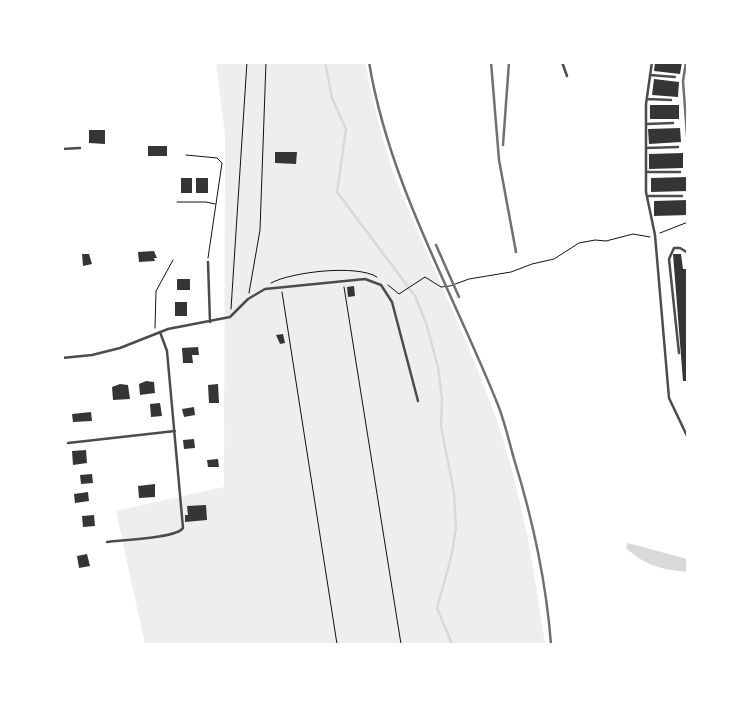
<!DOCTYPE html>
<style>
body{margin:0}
#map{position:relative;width:750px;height:707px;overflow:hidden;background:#fff;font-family:Montserrat,sans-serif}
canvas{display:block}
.frame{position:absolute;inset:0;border:64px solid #fff;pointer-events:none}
</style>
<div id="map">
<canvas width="750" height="707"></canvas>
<div class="frame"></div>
</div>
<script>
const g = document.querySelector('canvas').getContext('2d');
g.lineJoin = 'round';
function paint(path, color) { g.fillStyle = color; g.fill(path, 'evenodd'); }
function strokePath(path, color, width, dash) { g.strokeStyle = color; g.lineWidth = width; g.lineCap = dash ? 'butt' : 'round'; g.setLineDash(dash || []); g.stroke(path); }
paint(new Path2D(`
 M216,63H365C373,98 380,134 392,169C422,247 461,323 490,402C520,481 533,561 545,644H145L116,511L224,487L225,135Z`), '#eee');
paint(new Path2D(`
 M628,543L687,559V572C663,570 644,565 626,548Z`), '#d9d9d9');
strokePath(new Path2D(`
 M325,62L332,98L346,129L337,192L415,296L426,323L438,367L442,399L441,426L454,493L456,528L451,558L437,608L452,644`), '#d9d9d9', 2.5);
paint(new Path2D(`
 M655,62H682L680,74L654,71Z
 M654,79L679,82L678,97L652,95Z
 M650,105H679V119H650Z
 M680,128L681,142L649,144L648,129Z
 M89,130H105V144L89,143Z
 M148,146H167V156H148Z
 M275,152H297L296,164L275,163Z
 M683,153V168L649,169V154Z
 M687,177V191L651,192V178Z
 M181,178H192V193H181Z
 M196,178H208V193H196Z
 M688,200V215L654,216V201Z
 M154,251L157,258H154L155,261L139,262L138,252Z
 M82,254H89L92,264L83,266Z
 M673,254H681L683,269H688V381H683Z
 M177,279H190V290H177Z
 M354,286L355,296L348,297L347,287Z
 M175,302H187V316H175Z
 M283,334L285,343L280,344L276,335Z
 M198,347L199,355H192L193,363H183L182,348Z
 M146,381L154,382L155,393L140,395L139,384Z
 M120,384L128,385L130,399L113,400L112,387Z
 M218,384L219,403H209L208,385Z
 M160,403L162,416L151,417L150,404Z
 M194,407L195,415L184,417L182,409Z
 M91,412L92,421L73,422L72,414Z
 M194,439L195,448L184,449L183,440Z
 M86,450L87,463L73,465L72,451Z
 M218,459L219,467H208L207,460Z
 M92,474L93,483L81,484L80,475Z
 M155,484V497L139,498L138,486Z
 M88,492L89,501L75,503L74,494Z
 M206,505L207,520L185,522V515H188L187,506Z
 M94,515L95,526L83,527L82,516Z
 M87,554L90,566L79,568L77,556Z`), '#353535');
strokePath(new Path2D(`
 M186,155L217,158L222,163L208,258
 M177,202H206L215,204
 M660,233L688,222
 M271,283C291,272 357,264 377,277
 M388,285L399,294L425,277L441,287L450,286L469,279L511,272L532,264L554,259L579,243L595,240L606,241L633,234L650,237
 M344,287L401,644
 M282,292L337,644
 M249,293L260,230L266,62
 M231,309L247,62
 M155,328L156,291L173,260`), '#111', 1);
strokePath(new Path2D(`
 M562,62L567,76
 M652,62L646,104V192L655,235L669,398L688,438
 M650,75L675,77
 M647,99L671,100
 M646,124L673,123
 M646,148L678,147
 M62,149L80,148
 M646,172H680
 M647,196H682
 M208,262L210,322
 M679,353L669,259L674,248H680L688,253
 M62,358L92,355L120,348L168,329L230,317L248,299L265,289L365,279L381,285L392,302L418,401
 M68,443L175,431
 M107,542C121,540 177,538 183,528L167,351L160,332`), '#4c4c4c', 2.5);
strokePath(new Path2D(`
 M369,62C389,184 453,292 498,405C505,423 509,441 514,459C533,520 546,581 551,644
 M491,62L499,160L516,252
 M686,62L683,81L688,149
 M503,145L509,62
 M436,245L459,297`), '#707070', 2.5);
</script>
